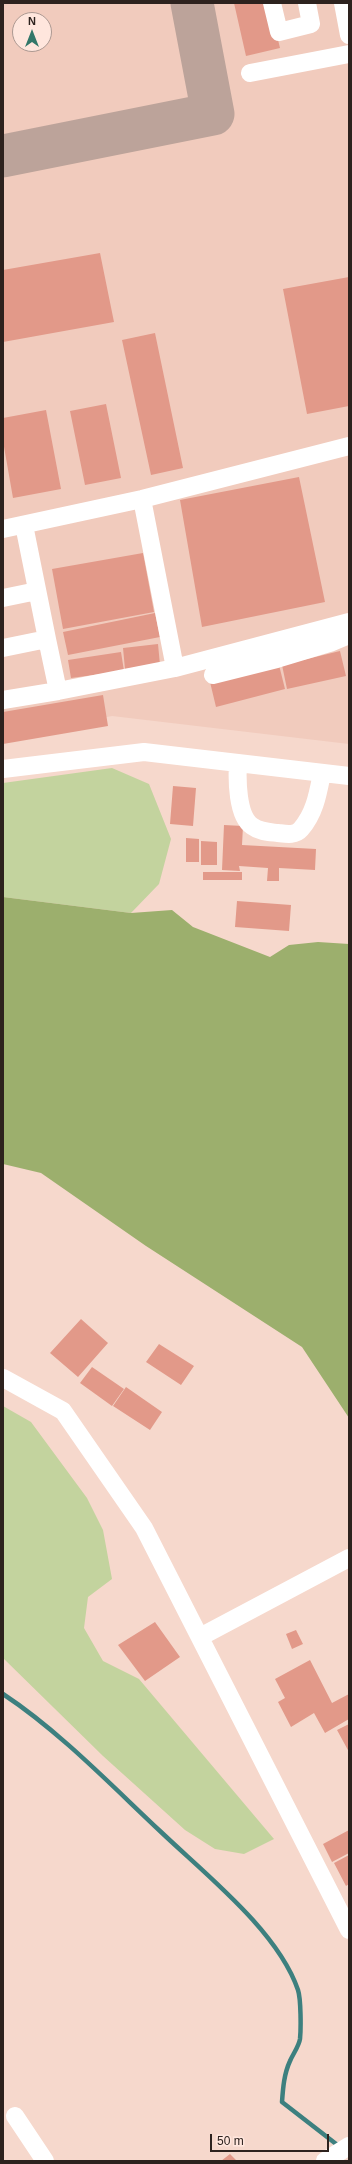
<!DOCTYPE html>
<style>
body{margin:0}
#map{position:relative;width:352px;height:2164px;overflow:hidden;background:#f6d8cc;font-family:Arial,sans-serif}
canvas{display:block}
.frame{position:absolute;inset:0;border:4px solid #2d221e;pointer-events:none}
.north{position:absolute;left:12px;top:12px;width:40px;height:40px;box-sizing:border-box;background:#ffe6dd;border:1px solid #ab9891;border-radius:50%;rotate:0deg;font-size:11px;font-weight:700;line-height:16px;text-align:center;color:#2d221e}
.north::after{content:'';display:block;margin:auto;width:14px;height:18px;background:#337769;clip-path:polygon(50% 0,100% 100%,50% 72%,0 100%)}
.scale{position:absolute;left:210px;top:2134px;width:119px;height:18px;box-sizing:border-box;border:2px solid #2d221e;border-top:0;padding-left:5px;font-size:12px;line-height:14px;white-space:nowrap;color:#2d221e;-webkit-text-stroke:3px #ffe6dd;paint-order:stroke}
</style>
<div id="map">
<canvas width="352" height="2164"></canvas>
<div class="frame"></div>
<div class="north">N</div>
<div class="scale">50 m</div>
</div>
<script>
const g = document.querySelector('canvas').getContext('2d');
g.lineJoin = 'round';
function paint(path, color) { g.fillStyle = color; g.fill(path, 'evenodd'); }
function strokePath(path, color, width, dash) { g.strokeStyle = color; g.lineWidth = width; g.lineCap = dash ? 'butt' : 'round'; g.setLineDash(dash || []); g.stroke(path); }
paint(new Path2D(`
 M3,3H349V744L112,716L3,737ZM20,20H44V44H20Z`), '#f1cbbd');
paint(new Path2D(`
 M112,768L149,784L171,839L159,884L131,913L3,897V783Z
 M3,1406L31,1422L87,1498L103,1530L112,1579L88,1597L84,1628L103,1661L139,1679L274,1839L244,1854L215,1849L185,1830L103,1756L3,1658Z`), '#c3d39e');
paint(new Path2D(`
 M3,897L131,913L172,910L193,927L270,957L289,945L318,942L349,944V1418L302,1347L146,1246L41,1173L3,1164Z`), '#9caf6d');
strokePath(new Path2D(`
 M3,1694C59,1731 111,1785 160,1831C205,1874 278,1931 298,1990C301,1999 301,2029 300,2039C299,2046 293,2054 290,2061C284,2074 283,2088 282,2102L340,2147`), '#3d807f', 4.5);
strokePath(new Path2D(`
 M3,156L213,114L192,3`), '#bca39a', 43);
paint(new Path2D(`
 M234,3H269L280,48L246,56Z
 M100,253L114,322L3,342V270Z
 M349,277V406L307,414L283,289Z
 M155,333L183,468L151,475L122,340Z
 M106,404L121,478L85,485L70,411Z
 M46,410L61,489L13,498L3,441V418Z
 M299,477L325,602L202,627L180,500Z
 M143,553L154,612L63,629L52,569Z
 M155,613L160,637L68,655L63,632Z
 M158,644L160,665L125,669L123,648Z
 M340,651L346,676L287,689L282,665Z
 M121,652L124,671L71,678L68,660Z
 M279,665L285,689L216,707L210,682Z
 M103,695L108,726L3,744V712Z
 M173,786L196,788L193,826L170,824Z
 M224,825L243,826L242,845L316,849L315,870L279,868V881H267L268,868L239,866L240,871L222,870Z
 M186,838L199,839V862H186Z
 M201,841L217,842V865H201Z
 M203,872H242V880H203Z
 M237,901L291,905L289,931L235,927Z
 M81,1319L108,1343L78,1377L50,1353Z
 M159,1344L194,1366L181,1385L146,1362Z
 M92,1367L124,1389L112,1406L80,1383Z
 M126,1387L162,1412L150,1430L113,1406Z
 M155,1622L180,1657L145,1681L118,1645Z
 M296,1630L303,1644L292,1649L286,1634Z
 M310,1660L332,1703L349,1694V1719L325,1733L314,1713L291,1727L278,1702L285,1698L275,1679Z
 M349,1724V1752L337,1730Z
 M349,1830V1853L332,1862L323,1844Z
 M349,1855V1884L346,1886L334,1863Z
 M230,2154L237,2161H221Z`), '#e29989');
strokePath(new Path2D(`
 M272,3L279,32L311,24L307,3
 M343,3L349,35
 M250,73L349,54
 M3,529L142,499L349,446
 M3,598L37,591
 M47,639L58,691L175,668L142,499
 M3,648L47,639L24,525
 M175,668L349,622
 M213,675L277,659L330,643L349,635
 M3,700L58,691
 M238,763C237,779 237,816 252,826C260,832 269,832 278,833C286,834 295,836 301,829C315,813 318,793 322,773
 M3,769L144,752L349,776
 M3,1378L63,1411L144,1528L349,1930
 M200,1637L349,1558
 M15,2116L45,2161
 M325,2161L349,2146`), '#fff', 18);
</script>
